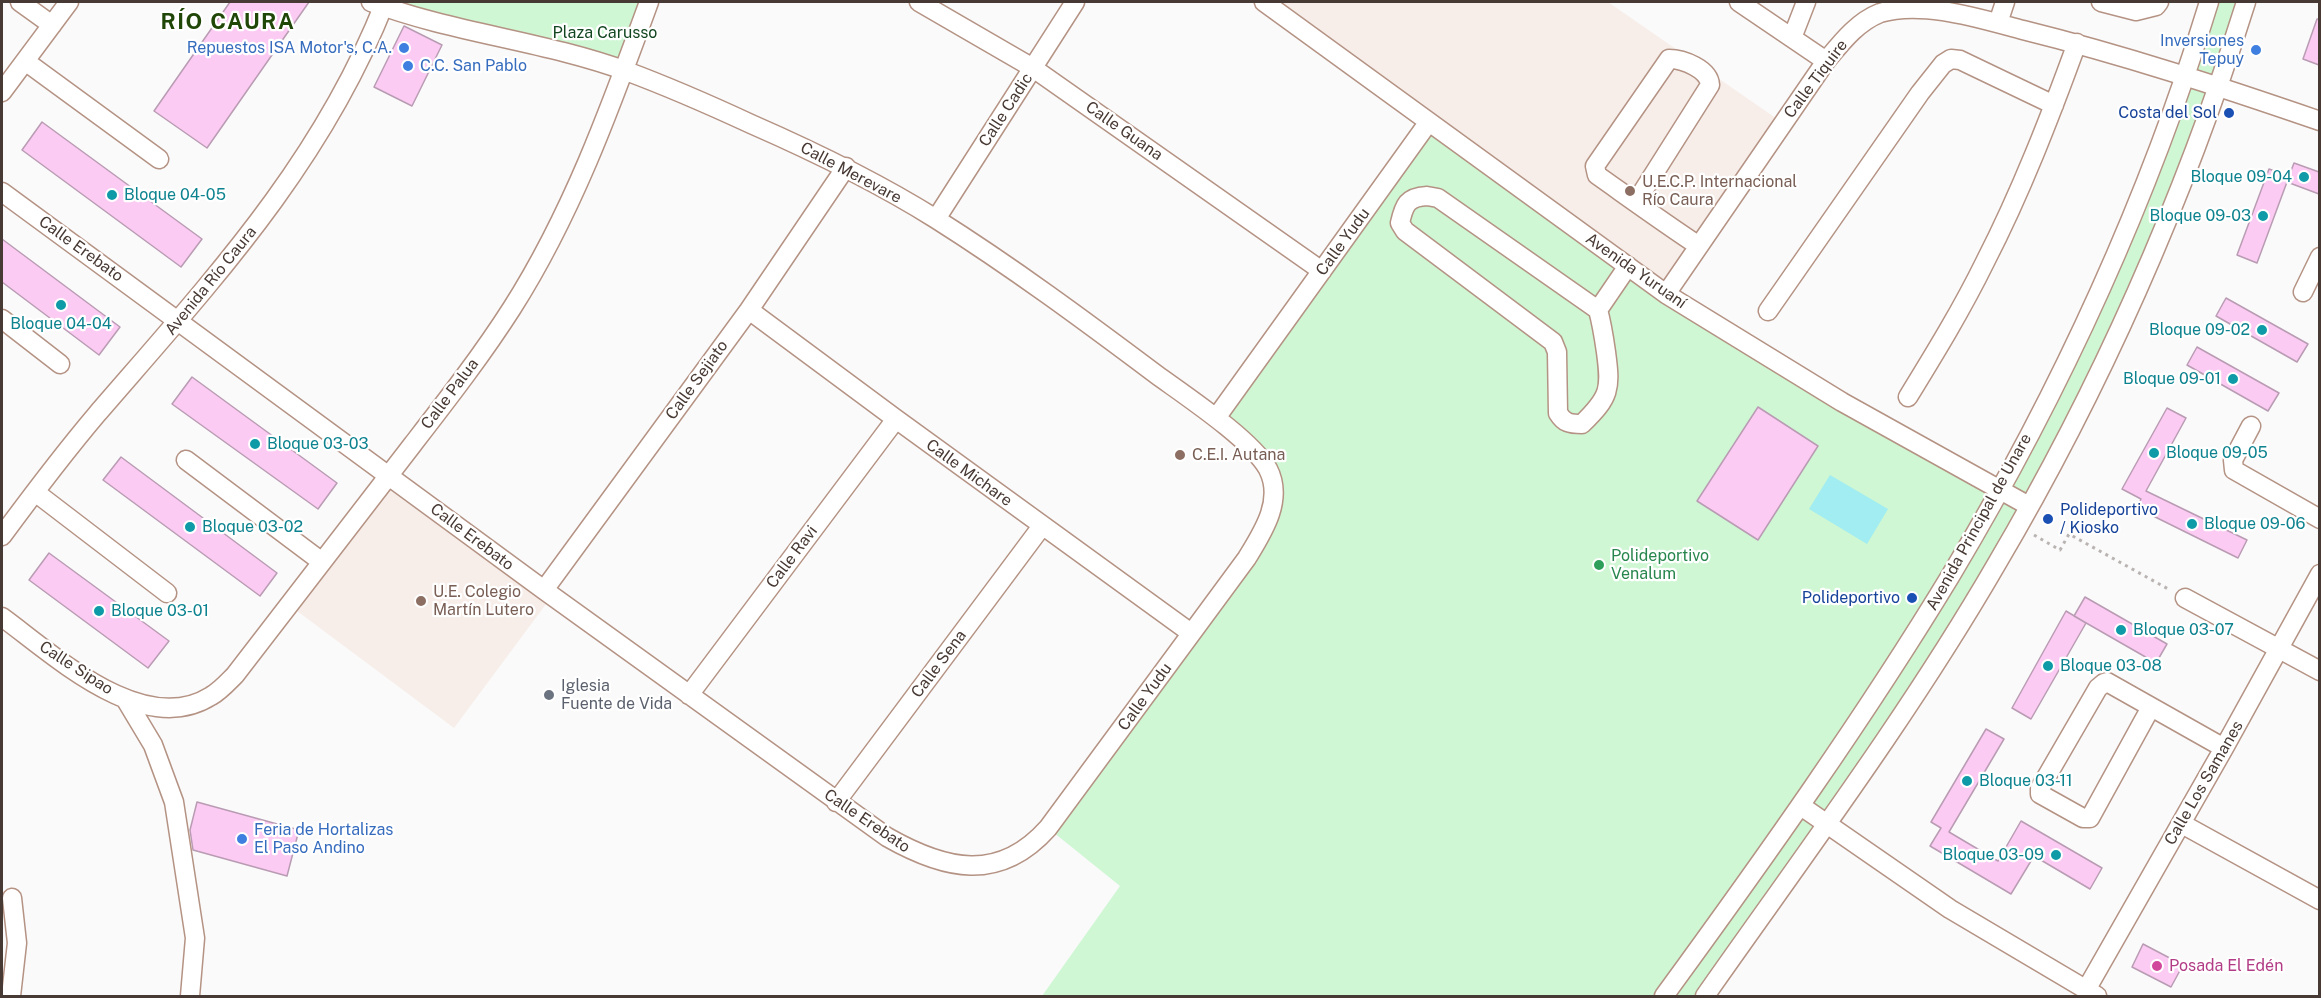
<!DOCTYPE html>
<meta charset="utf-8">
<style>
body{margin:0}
#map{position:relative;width:2321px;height:998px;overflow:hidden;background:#fafafa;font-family:"Public Sans",sans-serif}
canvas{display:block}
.frame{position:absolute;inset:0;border:3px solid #473933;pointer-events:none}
</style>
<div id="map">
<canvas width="2321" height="998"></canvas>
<div class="frame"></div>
</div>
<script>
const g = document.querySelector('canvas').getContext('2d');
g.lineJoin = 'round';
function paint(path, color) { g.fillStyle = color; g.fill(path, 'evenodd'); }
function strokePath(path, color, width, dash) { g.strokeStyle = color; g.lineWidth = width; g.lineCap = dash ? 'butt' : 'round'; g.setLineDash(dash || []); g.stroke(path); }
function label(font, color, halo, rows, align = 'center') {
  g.font = font + ' "Public Sans",sans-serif'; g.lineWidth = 4.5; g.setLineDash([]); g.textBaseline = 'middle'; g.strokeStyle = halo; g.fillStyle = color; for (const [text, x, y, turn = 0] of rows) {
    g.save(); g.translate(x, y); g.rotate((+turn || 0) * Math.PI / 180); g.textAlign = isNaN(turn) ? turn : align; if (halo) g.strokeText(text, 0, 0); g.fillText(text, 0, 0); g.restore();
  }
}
paint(new Path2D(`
 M1277,2H1608L1783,123L1666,294Z
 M389,475L552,596L454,728L289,605Z`), '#f7eeea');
paint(new Path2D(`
 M385,2H649L624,70Z
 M2209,2H2246L2201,136L2018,526L1705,996H1042L1120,886L1048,828L1247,558L1274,486L1216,418L1428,123L1666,294L1999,490L2077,338Z`), '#cff7d4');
paint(new Path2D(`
 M1830,475L1888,509L1867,544L1809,509Z`), '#a1edf1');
const building = new Path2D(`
 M230,2H309L207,148L154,111Z
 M2317,19H2319V65L2303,59Z
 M404,26L442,45L412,106L374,87Z
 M42,122L202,239L181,267L22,150Z
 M2294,163L2319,172V194L2287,182L2257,263L2237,255L2269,169L2289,176Z
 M2,239L120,327L99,355L2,282Z
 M2226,298L2308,344L2297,362L2216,316Z
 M2197,347L2279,393L2268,411L2187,365Z
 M192,377L337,483L318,509L172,404Z
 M1758,407L1818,446L1758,540L1697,501Z
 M2167,408L2186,418L2146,491L2247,540L2238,558L2137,508L2141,499L2122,489Z
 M121,457L277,573L260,596L103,480Z
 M49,553L169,641L148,668L29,580Z
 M2085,597L2167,644L2156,663L2074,616Z
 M2066,611L2086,623L2031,719L2012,708Z
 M1986,729L2004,739L1949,832L1998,861L2021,821L2102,868L2090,889L2034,856L2011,894L1930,846L1941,828L1931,822Z
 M197,802L299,830L287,876L193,850L190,830Z
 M2143,944L2183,965L2171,987L2132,967Z`);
paint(building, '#fccbf3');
strokePath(building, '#b99cb3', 1.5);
const minor = new Path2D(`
 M20,2L52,25
 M919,2L1033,68L1322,271
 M1264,2L1666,294L1842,402L2029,506
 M1739,2L1826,61
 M2101,2L2136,11L2156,6L2159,2
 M1998,23L2005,2
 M1792,38L1806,2
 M25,61L159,159
 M2,92L69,2
 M2,192L544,590L887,837C945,870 999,883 1048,828L1247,558C1263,532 1284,500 1268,469C1252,440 1186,396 1157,375C1085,321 1012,267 936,219C877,182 815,152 751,124C710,105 669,87 626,71C544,41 453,33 371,2
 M1427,196L1438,198L1598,310C1602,324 1604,338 1606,352C1611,389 1610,397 1582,424C1570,424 1564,423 1558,413L1557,352L1553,342L1405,231L1400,223C1404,205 1407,197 1427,196Z
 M1636,202L1710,85C1709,69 1683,59 1669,59L1595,166L1597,175C1631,199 1664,223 1699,246
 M936,219L1075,2
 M2303,292L2320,257
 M1666,294L1826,61C1841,43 1857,22 1880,13C1922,0 1981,19 2023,30C2124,55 2221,87 2320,121
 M749,310L896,419L1191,633
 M1598,310L1628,266
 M1768,311L1920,93L1943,64L1951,59L1960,60L2054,105
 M2,319L60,364
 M1908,397C1935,353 1962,309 1985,262C2021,192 2050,117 2077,43
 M1216,418L1428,123
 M2251,426L2233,460L2234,470L2320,519
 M186,460L322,562
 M35,492L167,593
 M2,536C33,494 64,453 97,414C210,283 321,165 385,2
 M544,590L749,310L846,167
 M2185,598L2320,671
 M2,617C54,655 143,739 211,696C220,691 228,682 235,675C294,598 354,521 413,444C447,400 482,355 512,308C572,214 611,106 649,2
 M689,695L896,419
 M126,700L153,745L174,802L195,938L190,996
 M2151,707L2090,818H2083L2040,794V788L2098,688L2104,683L2107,682L2224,748
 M836,802L1042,526
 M1801,806L1950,909L2097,996
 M2182,824L2320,900
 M2086,990L2224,748L2320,574
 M11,996L17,943L12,898
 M1664,996C1764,859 1863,720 1951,575C2058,396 2148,201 2209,2
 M1705,996C1804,855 1909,715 1996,565C2101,387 2184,199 2246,2`);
strokePath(minor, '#b59384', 21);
strokePath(new Path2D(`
 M2034,535L2060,550L2069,534L2170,590`), '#b9b4b2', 3, [3, 4.5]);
strokePath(minor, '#fff', 18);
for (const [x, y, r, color] of [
 [404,48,6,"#3f7fe0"],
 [2256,50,6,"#3f7fe0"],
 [408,66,6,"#3f7fe0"],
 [2229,113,6,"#1a4fb4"],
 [2304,177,6,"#0f9aa8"],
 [1630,191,6,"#8d6e63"],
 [112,195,6,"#0f9aa8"],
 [2263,216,6,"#0f9aa8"],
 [61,305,6,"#0f9aa8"],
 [2262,330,6,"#0f9aa8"],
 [2233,379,6,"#0f9aa8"],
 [255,444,6,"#0f9aa8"],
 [2154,453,6,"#0f9aa8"],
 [1180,455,6,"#8d6e63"],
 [2048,519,6,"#1a4fb4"],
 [2192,524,6,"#0f9aa8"],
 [190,527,6,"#0f9aa8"],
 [1599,565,6,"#2e9e5b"],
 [1912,598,6,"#1a4fb4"],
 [421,601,6,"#8d6e63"],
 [99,611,6,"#0f9aa8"],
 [2121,630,6,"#0f9aa8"],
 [2048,666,6,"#0f9aa8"],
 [549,695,6,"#6b7280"],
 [1967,781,6,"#0f9aa8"],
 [242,839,6,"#3f7fe0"],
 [2056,855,6,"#0f9aa8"],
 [2157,966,6,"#d1479c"]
]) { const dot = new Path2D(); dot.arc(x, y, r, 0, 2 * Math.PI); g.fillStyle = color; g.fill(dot); strokePath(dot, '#fff', 2); }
label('16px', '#124620', '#fff', [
 ["Plaza Carusso",605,33]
]);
label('16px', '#366cbe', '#fff', [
 ["Inversiones",2244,41],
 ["Tepuy",2244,59],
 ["Repuestos ISA Motor's, C.A.",392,48],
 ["C.C. San Pablo",420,66,"left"],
 ["Feria de Hortalizas",254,830,"left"],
 ["El Paso Andino",254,848,"left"]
], 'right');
label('16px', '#473933', '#fff', [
 ["Calle Tiquire",1816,79,-53],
 ["Calle Cadic",1006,110,-57],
 ["Calle Guana",1124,131,35],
 ["Calle Merevare",851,173,28],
 ["Calle Yudu",1343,242,-54],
 ["Calle Erebato",81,249,36],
 ["Avenida Yuruaní",1636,271,35],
 ["Avenida Río Caura",211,281,-51],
 ["Calle Sejiato",697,380,-54],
 ["Calle Palua",450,394,-53],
 ["Calle Michare",969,473,36],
 ["Avenida Principal de Unare",1979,522,-61],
 ["Calle Erebato",472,537,37],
 ["Calle Ravi",792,557,-53],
 ["Calle Sena",939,664,-53],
 ["Calle Sipao",76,668,33],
 ["Calle Yudu",1145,697,-54],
 ["Calle Los Samanes",2204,783,-60],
 ["Calle Erebato",867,821,34]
]);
label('16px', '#164399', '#fff', [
 ["Costa del Sol",2217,113],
 ["Polideportivo",2060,510,"left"],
 ["/ Kiosko",2060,528,"left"],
 ["Polideportivo",1900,598]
], 'right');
label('16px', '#0d838f', '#fff', [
 ["Bloque 09-04",2292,177,"right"],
 ["Bloque 04-05",124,195],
 ["Bloque 09-03",2251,216,"right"],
 ["Bloque 04-04",61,324,"center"],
 ["Bloque 09-02",2250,330,"right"],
 ["Bloque 09-01",2221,379,"right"],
 ["Bloque 03-03",267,444],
 ["Bloque 09-05",2166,453],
 ["Bloque 09-06",2204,524],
 ["Bloque 03-02",202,527],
 ["Bloque 03-01",111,611],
 ["Bloque 03-07",2133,630],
 ["Bloque 03-08",2060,666],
 ["Bloque 03-11",1979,781],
 ["Bloque 03-09",2044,855,"right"]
], 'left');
label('16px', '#785e54', '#fff', [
 ["U.E.C.P. Internacional",1642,182],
 ["Río Caura",1642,200],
 ["C.E.I. Autana",1192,455],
 ["U.E. Colegio",433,592],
 ["Martín Lutero",433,610]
], 'left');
label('16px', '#27864d', '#fff', [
 ["Polideportivo",1611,556],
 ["Venalum",1611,574]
], 'left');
label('16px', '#5b616d', '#fff', [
 ["Iglesia",561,686],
 ["Fuente de Vida",561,704]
], 'left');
label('16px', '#b23c85', '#fff', [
 ["Posada El Edén",2169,966]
], 'left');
g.letterSpacing = '1.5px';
label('bold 22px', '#204707', '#fff', [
 ["RÍO CAURA",228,22]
]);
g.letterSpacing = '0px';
</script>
